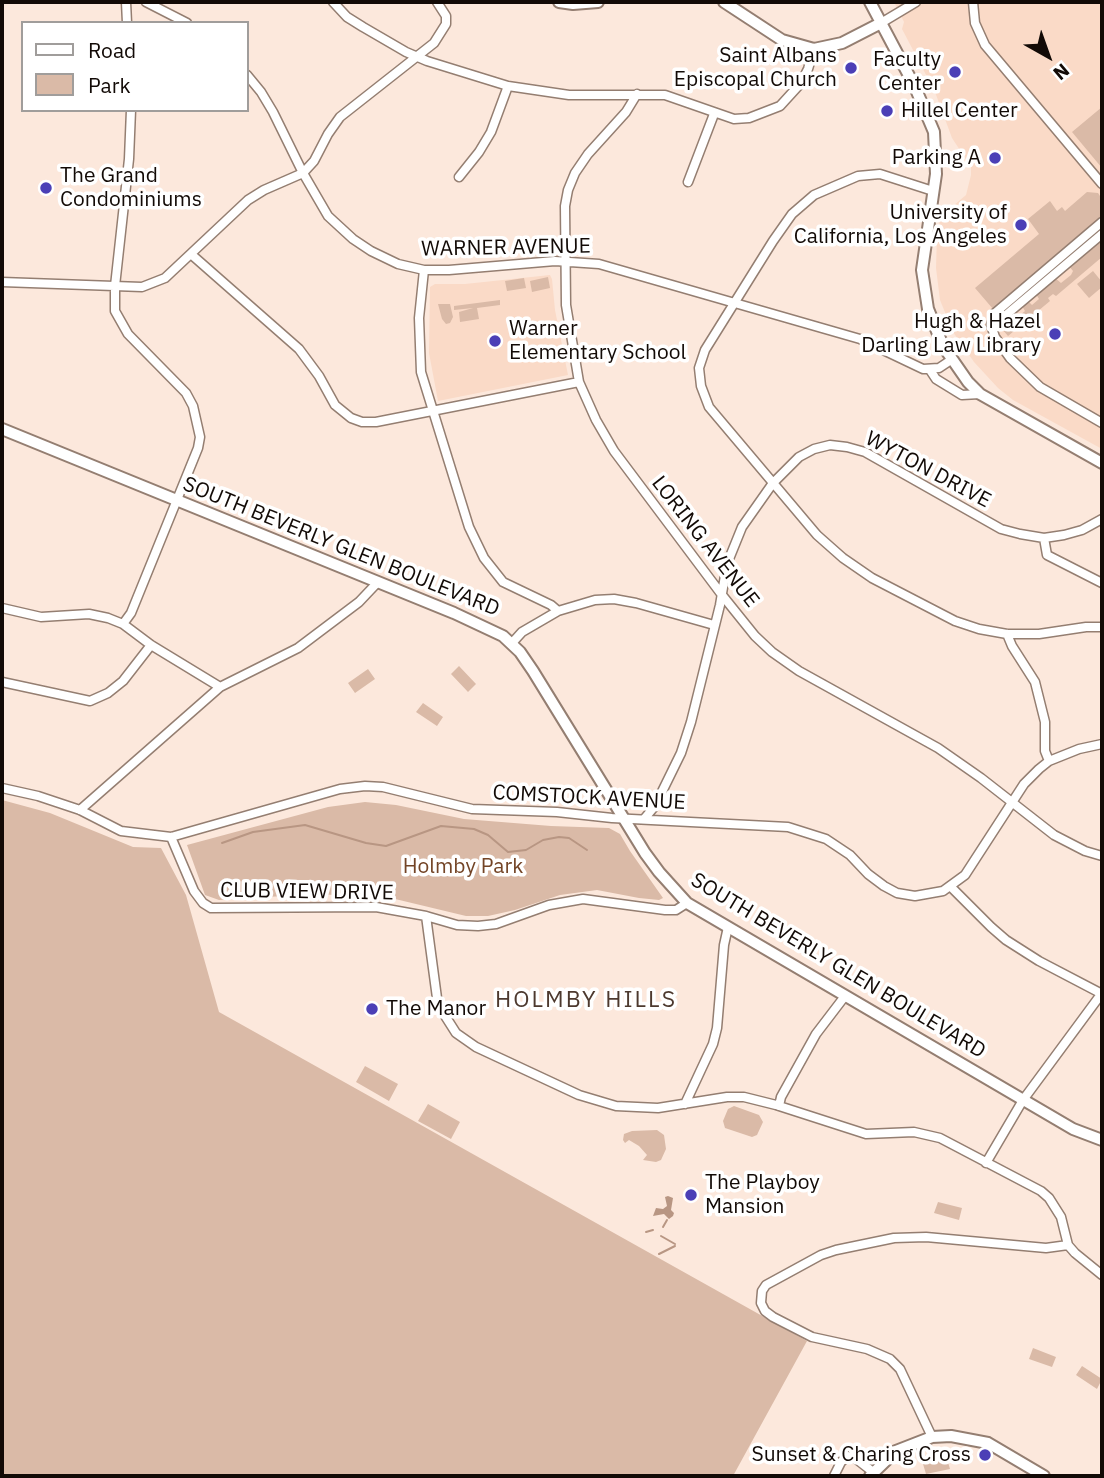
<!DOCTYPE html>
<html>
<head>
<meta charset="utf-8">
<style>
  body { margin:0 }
  #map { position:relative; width:1104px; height:1478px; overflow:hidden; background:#fce8dc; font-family:"IBM Plex Sans",sans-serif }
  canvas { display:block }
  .frame { position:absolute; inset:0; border:4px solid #120a06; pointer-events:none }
  .legend { position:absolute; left:21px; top:21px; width:228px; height:91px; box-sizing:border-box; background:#fff; border:2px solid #a09d9b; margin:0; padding:9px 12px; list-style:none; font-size:21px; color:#120a06 }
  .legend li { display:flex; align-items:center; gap:14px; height:35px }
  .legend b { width:35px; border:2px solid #a09d9b }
  .north { position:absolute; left:1013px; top:21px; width:70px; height:70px; -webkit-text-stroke:5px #fff; paint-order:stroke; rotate:140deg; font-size:19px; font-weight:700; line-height:28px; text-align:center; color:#120a06 }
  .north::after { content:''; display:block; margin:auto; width:24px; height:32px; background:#120a06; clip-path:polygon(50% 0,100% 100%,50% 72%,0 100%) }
</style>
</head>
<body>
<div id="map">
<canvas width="1104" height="1478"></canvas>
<div class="frame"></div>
<ul class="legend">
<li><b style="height:9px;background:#fff"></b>Road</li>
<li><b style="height:19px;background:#dabaa7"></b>Park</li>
</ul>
<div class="north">N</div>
</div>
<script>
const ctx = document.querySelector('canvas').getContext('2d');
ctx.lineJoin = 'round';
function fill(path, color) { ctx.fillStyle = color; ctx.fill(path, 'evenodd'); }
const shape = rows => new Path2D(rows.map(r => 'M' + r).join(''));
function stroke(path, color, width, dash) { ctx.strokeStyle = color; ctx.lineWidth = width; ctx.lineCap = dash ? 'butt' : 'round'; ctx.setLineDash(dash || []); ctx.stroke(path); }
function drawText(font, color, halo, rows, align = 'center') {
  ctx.font = font + ' "IBM Plex Sans",sans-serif'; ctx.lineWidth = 7; ctx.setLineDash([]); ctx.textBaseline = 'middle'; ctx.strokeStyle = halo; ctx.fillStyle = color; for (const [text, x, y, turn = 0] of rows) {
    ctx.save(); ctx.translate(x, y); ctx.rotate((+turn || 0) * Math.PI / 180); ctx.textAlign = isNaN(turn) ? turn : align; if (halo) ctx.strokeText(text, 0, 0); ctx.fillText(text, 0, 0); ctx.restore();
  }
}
const built = shape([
  [894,2,1102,2,1102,449,1013,400,998,388,974,362,953,332,940,300,936,268,937,235,941,216,966,195,971,175,971,167,952,138,935,92,902,29,904,22],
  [550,275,552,279,555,310,568,375,438,401,429,353,430,287,435,284,465,284]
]);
const green = shape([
  [1102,107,1102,168,1072,132],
  [1087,192,1098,193,1102,199,1102,218,993,309,975,288,1039,234,1028,219,1050,201,1057,211,1062,207,1065,211],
  [1102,238,1102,257,1056,296,1053,294,1048,298,1050,301,1008,336,1002,329,1004,321,1015,313,1018,317,1025,311,1022,306,1028,301,1032,305,1039,299,1036,294,1055,278,1061,283,1071,275,1073,271,1069,266],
  [1093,271,1102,282,1102,287,1089,298,1077,284],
  [548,277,550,288,532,292,530,281],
  [524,278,526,288,507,291,505,281],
  [500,300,500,305,477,308,479,319,460,322,459,312,473,308,454,310,454,306],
  [438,304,450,304,453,317,450,323,446,324,442,319],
  [459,666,476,684,468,692,451,674],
  [368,669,375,679,355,693,348,683],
  [423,703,443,717,437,726,416,712],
  [2,800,50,813,133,847,161,848,186,895,219,1012,807,1341,733,1476,2,1476],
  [365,802,396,805,464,819,551,826,609,828,620,834,630,851,663,898,659,900,639,898,597,890,560,895,515,910,488,916,466,916,391,898,316,894,219,900,205,895,187,845,328,807],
  [365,1066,398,1084,389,1101,356,1082],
  [428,1104,460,1122,451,1139,418,1121],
  [734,1106,759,1115,763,1122,757,1135,752,1137,725,1128,723,1121,728,1109],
  [657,1130,664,1135,666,1149,661,1160,656,1162,643,1160,647,1155,639,1146,629,1140,625,1143,623,1140,624,1134,632,1131],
  [938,1202,962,1208,959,1220,934,1213],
  [1033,1348,1056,1357,1052,1367,1029,1359],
  [1082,1366,1102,1379,1097,1389,1076,1375],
  [947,1459,950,1469,926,1474,923,1464]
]);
const water = shape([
  [668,1196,673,1198,671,1210,674,1213,673,1216,669,1219,664,1214,653,1216,656,1208,663,1209,667,1206,665,1197]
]);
const stream = shape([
  [222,843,253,832,305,825,366,843,386,846,441,826,474,829,488,835,508,852,526,850,543,840,559,837,569,838,587,850],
  [663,1227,667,1220],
  [646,1232,653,1230],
  [661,1236,675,1244],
  [659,1254,675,1246]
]);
const street = shape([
  [126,2,127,23],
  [146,2,187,23],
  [333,2,347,17,363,27,406,52,427,61,508,86,569,95,665,95,734,119,749,118,780,106,801,83,808,69,814,49],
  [973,2,975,23,985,45,1102,184],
  [881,23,916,2],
  [247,75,261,92,273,112,303,173,328,216,353,239,371,251,398,264,424,270,449,270,555,261,599,264,860,339,923,369,939,368,951,360],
  [637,94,626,112,588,154,575,173,568,190,565,206,566,305,579,382,596,420,614,451,722,595,755,636,772,652,799,671,938,748,981,778,1054,835,1085,851,1102,856],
  [459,177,479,152,491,132,508,86],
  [688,182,714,114],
  [933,191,880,174,858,176,814,195,792,214,773,241,705,350,699,368,701,386,709,407,817,535,843,558,872,578,955,621,979,629,1007,634,1039,634,1086,627,1102,627],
  [1102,222,995,313,991,325,995,337,1010,358,1040,387,1102,423],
  [192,255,299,349,319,376,335,405,351,418,362,422,376,422,579,382],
  [424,270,419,318,421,372,469,527,484,558,503,582,551,605,558,611],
  [2,282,142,287,165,278,248,200,264,190,303,173,314,161,328,134,340,117,434,43,446,24,446,16,437,2],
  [991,325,1000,320,1102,234],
  [930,370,936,379,962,395,980,394],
  [1044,538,1047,555,1102,583],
  [2,608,41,617,89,614,108,618,123,624,151,645,220,687],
  [123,624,131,613,198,448,200,437,193,406,186,393,128,334,115,311,115,286,129,159,131,110],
  [1007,634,1012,646,1035,682,1045,722,1045,751,1049,761],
  [512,643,522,632,558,611,595,600,614,599,636,603,714,625],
  [2,682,90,701,108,693,123,681,151,645],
  [2,788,38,796,80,810,121,831,171,837,340,789,365,786,383,787,472,809,557,812,612,818,788,827,826,839,850,855,868,874,884,886,897,893,915,896,943,891,965,875,1024,784,1039,769,1049,761,1079,749,1102,744],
  [80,810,220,687,298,648,359,602,377,583],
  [644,819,655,806,681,753,691,722,720,605,727,564,742,527,773,483,799,457,814,449,830,445,847,447,865,452,1001,529,1020,534,1044,538,1064,535,1082,530,1102,519],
  [171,837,194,891,203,903,211,908,376,907,426,916,457,925,478,926,496,924,549,905,583,899,665,910,676,910,687,903],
  [951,887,991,927,1006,940,1039,961,1102,994],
  [426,916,437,998,442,1011,456,1033,476,1047,579,1095,616,1106,658,1108,727,1097,744,1097,776,1105,866,1134,914,1132,940,1138,1041,1191,1049,1198,1061,1217,1068,1245,1075,1253,1102,1275],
  [685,1104,713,1044,717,1028,724,945,728,927],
  [779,1106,781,1097,816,1034,845,996],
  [986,1163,1023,1100,1102,993],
  [932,1437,900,1369,890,1359,867,1349,812,1337,773,1317,765,1311,761,1303,762,1291,766,1285,821,1255,836,1250,894,1238,926,1237,1046,1248,1068,1245],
  [834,1476,841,1462,848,1456,855,1458,873,1472]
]);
const secondary = shape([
  [559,2,573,4,598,2],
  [724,2,782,40,814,49,842,43,881,23],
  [870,2,915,87,934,132,936,174,922,270,928,309,943,346,968,382,980,394,1102,463],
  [2,429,454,613,503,636,520,652,533,671,645,853,659,872,687,903,1073,1129,1102,1140],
  [870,1476,896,1451,932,1437,951,1436,988,1443,1044,1476]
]);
const markers = [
  [851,68,7,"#4b3fb6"],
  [955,72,7,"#4b3fb6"],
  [887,111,7,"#4b3fb6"],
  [995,158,7,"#4b3fb6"],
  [46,188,7,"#4b3fb6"],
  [1021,225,7,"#4b3fb6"],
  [1055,334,7,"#4b3fb6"],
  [495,341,7,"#4b3fb6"],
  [372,1009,7,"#4b3fb6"],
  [691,1195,7,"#4b3fb6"],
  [985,1455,7,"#4b3fb6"]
];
const poiNames = [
  ["Saint Albans",837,56],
  ["Episcopal Church",837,80],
  ["Faculty",941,60],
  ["Center",941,84],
  ["Hillel Center",901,111,"left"],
  ["Parking A",981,158],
  ["The Grand",60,176,"left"],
  ["Condominiums",60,200,"left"],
  ["University of",1007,213],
  ["California, Los Angeles",1007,237],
  ["Hugh & Hazel",1041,322],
  ["Darling Law Library",1041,346],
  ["Warner",509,329,"left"],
  ["Elementary School",509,353,"left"],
  ["The Manor",386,1009,"left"],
  ["The Playboy",705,1183,"left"],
  ["Mansion",705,1207,"left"],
  ["Sunset & Charing Cross",971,1455]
];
const streetNames = [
  ["WARNER AVENUE",506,248,-1],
  ["WYTON DRIVE",928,470,28],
  ["LORING AVENUE",705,542,52],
  ["SOUTH BEVERLY GLEN BOULEVARD",341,547,22],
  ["COMSTOCK AVENUE",589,798,3],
  ["CLUB VIEW DRIVE",307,892,1],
  ["SOUTH BEVERLY GLEN BOULEVARD",838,966,31]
];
const parkNames = [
  ["Holmby Park",463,867]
];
const neighbourhoodNames = [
  ["HOLMBY HILLS",586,1000]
];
fill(built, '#fadac7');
fill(green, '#dabaa7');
fill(water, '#b89683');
stroke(stream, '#b89683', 2);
stroke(street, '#947e71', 11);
stroke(secondary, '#947e71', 14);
stroke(street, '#fff', 8);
stroke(secondary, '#fff', 10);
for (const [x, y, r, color] of markers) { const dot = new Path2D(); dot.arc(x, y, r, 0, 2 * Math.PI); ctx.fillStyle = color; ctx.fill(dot); stroke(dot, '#fff', 2.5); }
drawText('21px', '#120a06', '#fff', poiNames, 'right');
drawText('21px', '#120a06', '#fff', streetNames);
drawText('21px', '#734426', '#fff', parkNames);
ctx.letterSpacing = '2px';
drawText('23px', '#4d392e', '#fff', neighbourhoodNames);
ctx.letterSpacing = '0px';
</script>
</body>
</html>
